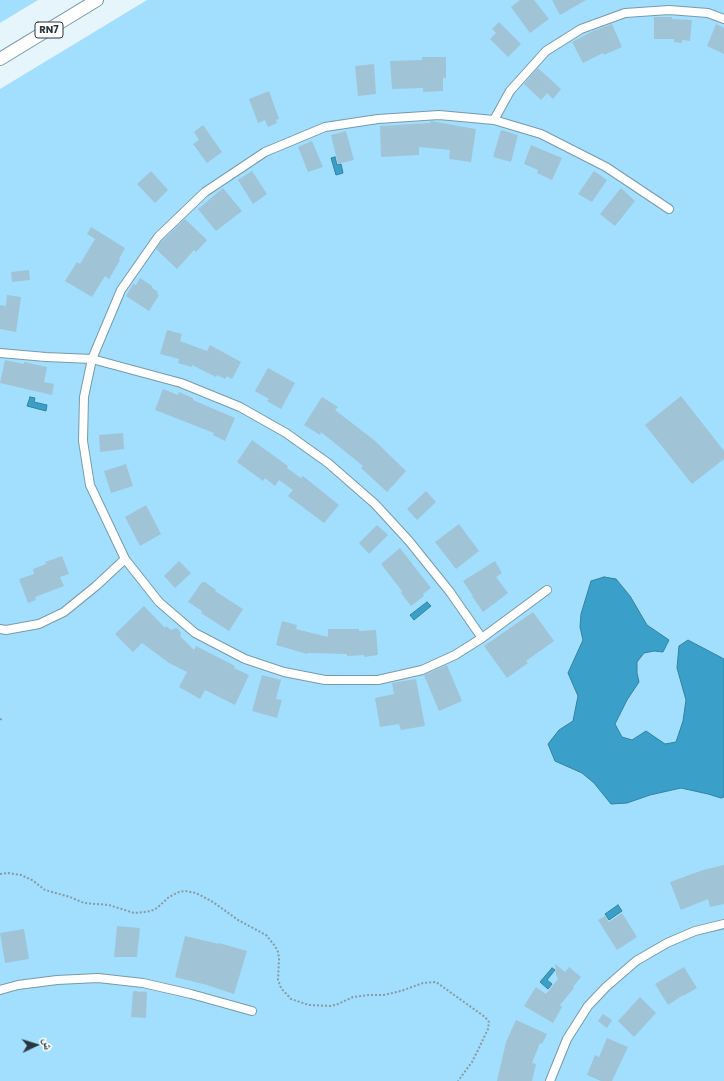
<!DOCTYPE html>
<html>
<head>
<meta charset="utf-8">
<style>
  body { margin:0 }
  #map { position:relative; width:724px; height:1081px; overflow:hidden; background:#e6f5fc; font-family:Poppins,"Noto Naskh Arabic",sans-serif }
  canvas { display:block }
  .north { position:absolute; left:16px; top:1025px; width:40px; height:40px; -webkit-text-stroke:3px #fff; paint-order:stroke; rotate:86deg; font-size:11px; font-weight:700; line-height:16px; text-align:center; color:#29383f }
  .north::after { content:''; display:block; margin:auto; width:14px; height:18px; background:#29383f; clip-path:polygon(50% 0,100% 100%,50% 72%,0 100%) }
</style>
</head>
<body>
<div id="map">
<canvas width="724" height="1081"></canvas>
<div class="north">ش</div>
</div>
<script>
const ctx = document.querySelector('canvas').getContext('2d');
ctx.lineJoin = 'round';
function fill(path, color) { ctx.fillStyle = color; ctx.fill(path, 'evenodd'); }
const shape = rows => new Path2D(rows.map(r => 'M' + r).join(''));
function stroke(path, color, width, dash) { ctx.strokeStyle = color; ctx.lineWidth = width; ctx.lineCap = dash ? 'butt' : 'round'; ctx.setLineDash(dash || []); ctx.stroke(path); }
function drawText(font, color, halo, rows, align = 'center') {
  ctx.font = font + ' Poppins,sans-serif'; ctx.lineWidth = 4; ctx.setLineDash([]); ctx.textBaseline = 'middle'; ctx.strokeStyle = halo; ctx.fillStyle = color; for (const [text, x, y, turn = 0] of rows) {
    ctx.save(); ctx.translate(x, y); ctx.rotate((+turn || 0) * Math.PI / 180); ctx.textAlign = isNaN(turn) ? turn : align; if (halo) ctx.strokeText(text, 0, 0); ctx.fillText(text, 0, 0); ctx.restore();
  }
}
const green = shape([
  [0,0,38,0,0,23],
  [147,0,724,0,724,1081,0,1081,0,89]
]);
const water = shape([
  [335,157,337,165,341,164,343,173,336,175,331,158,335,157],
  [30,397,35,398,34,402,47,405,46,411,27,406,30,397],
  [604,577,616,579,630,596,647,625,669,640,663,652,654,651,644,653,637,662,637,673,639,682,627,700,615,724,622,737,632,740,646,731,665,744,676,742,683,721,686,700,677,668,679,646,688,640,724,659,724,797,721,798,708,794,681,788,650,795,627,803,611,804,594,783,582,773,555,761,548,744,559,730,573,721,578,696,568,673,583,640,580,627,581,614,591,581,604,577],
  [427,602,431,606,414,620,410,615,427,602],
  [618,905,622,911,609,920,605,914,618,905],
  [552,968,555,970,547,980,552,984,548,989,540,982,552,968]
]);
const building = shape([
  [520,0,534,0,549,19,530,33,511,7],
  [552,0,586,0,560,15],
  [654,17,672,17,672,19,692,20,690,41,682,40,682,43,674,42,674,39,654,39],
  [499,22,521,44,508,57,490,39,496,33,492,29],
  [612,24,622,47,604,55,603,53,583,63,572,42,593,31],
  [716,24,724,28,724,54,707,46],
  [422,57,446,57,446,78,443,78,443,91,423,92,423,88,392,89,390,61,422,60],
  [374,64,376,94,358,96,355,66],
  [538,68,561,89,553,99,547,93,541,100,524,84],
  [269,91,279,119,276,120,277,123,268,127,265,120,258,123,249,99],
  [431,121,476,129,471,162,449,159,450,150,419,147,419,155,381,157,380,126,430,123],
  [203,125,222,152,207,163,193,144,199,140,194,132],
  [501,130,518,135,511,162,493,157],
  [346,131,354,160,338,164,331,135],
  [312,141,323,167,308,172,298,147],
  [531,145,562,158,552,180,537,173,538,170,524,164],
  [151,171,168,190,155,203,137,184],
  [252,171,267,194,253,204,238,180],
  [594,171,607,180,592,202,578,194],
  [223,188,242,211,216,231,198,209],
  [621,188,635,201,615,226,600,214],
  [185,219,207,240,196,252,194,250,177,269,156,249,162,241],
  [91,227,125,248,119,259,120,260,109,279,105,276,92,297,65,281,77,262,80,264,95,239,87,234],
  [29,270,30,280,12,282,11,272],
  [140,278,152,286,152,288,158,292,157,294,159,295,149,311,126,296,133,284,136,285],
  [7,295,21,297,16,332,0,329,0,305,6,306],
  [167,330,182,334,180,341,207,351,210,345,241,362,232,379,227,376,225,379,217,375,216,377,192,365,192,367,178,363,179,359,160,354],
  [5,360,24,364,24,362,47,367,44,382,54,384,52,395,0,383],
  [268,368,295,383,281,409,267,401,269,399,255,391],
  [163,389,178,395,179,392,193,398,193,400,235,418,225,441,213,435,214,433,155,410],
  [681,396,724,451,724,459,692,484,645,425],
  [322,397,338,407,335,410,374,440,406,471,387,492,361,468,363,466,321,432,320,435,304,425],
  [123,433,124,449,100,452,99,435],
  [252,440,288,466,287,468,301,478,303,476,339,505,324,523,288,496,293,490,279,480,275,486,265,478,263,481,237,462],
  [126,464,133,486,111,493,104,471],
  [426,491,436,502,417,520,407,509],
  [146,505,161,534,140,546,125,517],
  [459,524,479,551,456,569,435,542],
  [377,525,388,535,369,554,359,543],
  [400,548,431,588,423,594,424,596,411,606,401,593,402,591,381,564],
  [62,556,69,574,60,577,64,586,35,597,36,600,28,603,19,579,34,574,33,569,46,564,45,562],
  [179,561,191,573,175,588,164,576],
  [495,561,502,573,496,577,508,593,483,612,472,596,473,596,463,581],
  [202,582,205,582,216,590,215,591,243,609,229,631,201,613,202,611,188,602],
  [144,606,165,628,166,626,171,630,176,628,179,630,181,633,180,636,194,650,196,646,235,666,234,668,249,675,235,705,205,690,200,699,179,687,187,672,169,663,142,643,133,652,115,634],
  [533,612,554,641,526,661,528,663,507,678,484,646],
  [282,621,297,625,296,629,328,637,328,629,359,629,359,631,376,630,378,655,364,657,364,655,347,656,347,654,308,653,307,654,276,645],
  [447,665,462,701,439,711,424,675],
  [262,675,281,680,276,699,282,700,277,718,252,711],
  [416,679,425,726,401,730,399,724,380,727,375,698,394,694,392,683],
  [724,865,724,904,710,907,708,899,681,910,670,882,703,870],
  [622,913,637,937,617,950,598,920,605,916,609,922],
  [117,926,140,928,137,957,114,957],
  [24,929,29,959,5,963,0,933],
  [185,936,219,944,219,943,247,951,234,994,207,985,175,977],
  [555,964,565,972,569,967,581,977,573,987,574,988,560,1005,562,1007,553,1023,524,1006,536,987,546,994,558,979,556,975],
  [684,967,697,988,683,996,683,995,668,1005,655,984],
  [133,991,147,992,146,1018,131,1017],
  [640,997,656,1013,634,1037,618,1021],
  [603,1014,612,1020,607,1028,598,1021],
  [516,1020,547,1034,542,1044,540,1043,532,1063,536,1064,532,1081,497,1081,506,1042],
  [607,1038,628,1047,612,1081,601,1081,587,1075,595,1055,599,1057]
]);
const path = shape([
  [0,719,3,720],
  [0,874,8,873,21,875,32,880,45,890,70,897,84,903,109,905,134,913,145,912,151,911,157,908,169,897,179,892,185,891,196,893,213,902,238,920,266,935,275,946,278,952,279,959,278,980,281,988,291,999,309,1005,331,1006,338,1004,353,997,370,995,384,995,401,991,423,983,436,982,485,1017,489,1022,488,1029,478,1050,472,1062,458,1081]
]);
const street = shape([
  [494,120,510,91,546,51,581,29,625,13,669,10,708,13,724,19],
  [0,353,46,357,92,359,181,383,240,407,286,433,328,463,375,504,409,541,450,592,482,638],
  [547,590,482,638,455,655,422,670,378,680,325,680,284,672,245,659,195,633,159,602,125,559,90,485,83,441,84,397,92,359,121,290,158,237,205,192,265,152,325,127,378,119,439,115,494,120,541,134,606,167,669,209],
  [0,629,6,630,39,624,64,612,96,586,125,559],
  [0,990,18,985,57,980,98,978,143,983,191,994,252,1011],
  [550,1081,567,1039,588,1006,606,987,636,961,667,943,695,931,724,924]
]);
const primary = shape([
  [0,59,97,0]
]);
const shields = [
  [49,30,28]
];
const shieldNames = [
  ["RN7",49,30]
];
fill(green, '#a2dffe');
fill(water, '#3aa0ca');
stroke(water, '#3581a0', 1);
fill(building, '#a0c4d6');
stroke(street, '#789aab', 10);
stroke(primary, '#789aab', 14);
stroke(path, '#8a99a0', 2, [2, 2]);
stroke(street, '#fff', 8);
stroke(primary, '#fff', 12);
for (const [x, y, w] of shields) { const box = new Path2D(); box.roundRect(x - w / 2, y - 8, w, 16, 3); ctx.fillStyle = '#fff'; ctx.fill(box); stroke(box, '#29383f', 1); }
drawText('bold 10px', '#29383f', null, shieldNames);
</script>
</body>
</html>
